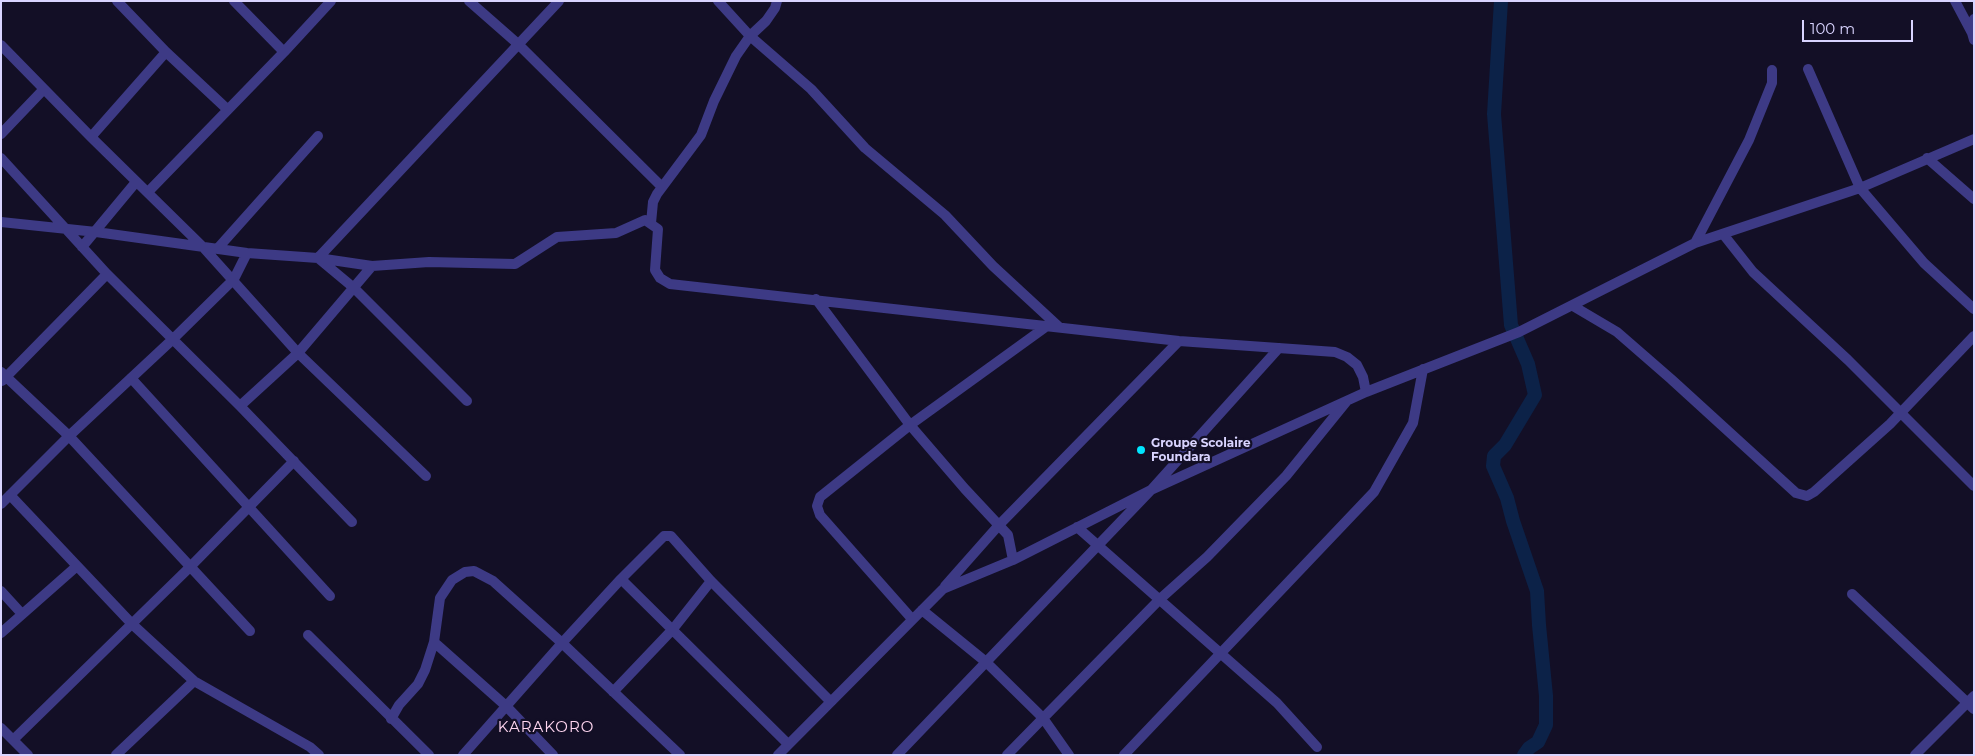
<!DOCTYPE html>
<html>
<head>
<meta charset="utf-8">
<style>
  body { margin:0 }
  #map { position:relative; width:1975px; height:756px; overflow:hidden; background:#130f26; font-family:Montserrat,sans-serif }
  canvas { display:block }
  .frame { position:absolute; inset:0; border:2px solid #d9d4ff; pointer-events:none }
  .scale { position:absolute; left:1802px; top:20px; width:111px; height:22px; box-sizing:border-box; border:2px solid #d9d4ff; border-top:0; padding-left:6px; font-size:15px; line-height:18px; white-space:nowrap; color:#d9d4ff; -webkit-text-stroke:4px #130f26; paint-order:stroke }
</style>
</head>
<body>
<div id="map">
<canvas width="1975" height="756"></canvas>
<div class="frame"></div>
<div class="scale">100 m</div>
</div>
<script>
const ctx = document.querySelector('canvas').getContext('2d');
ctx.lineJoin = 'round';
const shape = rows => new Path2D(rows.map(r => 'M' + r).join(''));
function stroke(path, color, width, dash) { ctx.strokeStyle = color; ctx.lineWidth = width; ctx.lineCap = dash ? 'butt' : 'round'; ctx.setLineDash(dash || []); ctx.stroke(path); }
function drawText(font, color, halo, rows, align = 'center') {
  ctx.font = font + ' Montserrat,sans-serif'; ctx.lineWidth = 4.5; ctx.setLineDash([]); ctx.textBaseline = 'middle'; ctx.strokeStyle = halo; ctx.fillStyle = color; for (const [text, x, y, turn = 0] of rows) {
    ctx.save(); ctx.translate(x, y); ctx.rotate((+turn || 0) * Math.PI / 180); ctx.textAlign = isNaN(turn) ? turn : align; if (halo) ctx.strokeText(text, 0, 0); ctx.fillText(text, 0, 0); ctx.restore();
  }
}
const river = shape([
  [1501,1,1494,114,1511,325,1528,364,1535,395,1505,445,1494,456,1493,466,1507,498,1513,521,1537,591,1539,625,1546,696,1546,725,1538,742,1529,748,1524,755]
]);
const minor = shape([
  [117,1,166,52,227,109],
  [234,1,284,52],
  [469,1,518,44,662,187],
  [718,1,750,36,811,89,865,148,945,215,993,266,1059,327],
  [1955,1,1972,33],
  [1974,19,1972,33,1974,40],
  [1,45,91,137,202,246,298,353,426,476],
  [1808,69,1860,188,1924,263,1974,309],
  [1,134,44,89],
  [91,137,166,52],
  [1,158,107,274,240,406,352,522],
  [1927,158,1974,199],
  [148,192,284,52,331,1],
  [1,222,96,232,247,253,318,258,372,266,429,262,515,264,557,237,616,233,645,220,658,229,655,270,660,278,670,284,1179,341,1335,352,1347,357,1357,365,1363,377,1366,392],
  [651,223,653,202,657,194,701,135,714,101,736,56,750,36,766,21,775,8,777,1],
  [1723,234,1753,272,1848,360,1974,486],
  [1695,243,1749,140,1772,83,1772,70],
  [82,247,136,182],
  [218,248,318,136],
  [816,299,910,425,965,489,1008,535,1013,560],
  [1573,306,1617,332,1671,379,1796,493,1807,496,1814,492,1890,424,1974,336],
  [1,372,69,436,250,631],
  [131,378,330,596],
  [2,381,107,274],
  [467,401,354,288,318,258,559,1],
  [240,406,298,353,372,266],
  [10,495,132,624,194,681,310,747,319,755],
  [1,504,69,436,173,339,234,279,247,253],
  [1077,527,1277,703,1317,747],
  [621,579,788,744],
  [945,586,999,525,1179,341],
  [1,591,22,614],
  [1852,594,1974,709],
  [922,610,986,662,1043,718,1069,755],
  [912,619,820,515,817,506,820,497,910,425,1047,326],
  [1,633,77,566],
  [308,635,429,755],
  [434,642,506,706,553,755],
  [613,692,673,629,711,581],
  [391,719,399,705,418,684,425,670,434,642,440,598,452,580,465,572,474,571,493,581,562,643,680,755],
  [1,728,28,755],
  [13,740,191,566,294,461],
  [116,755,194,681],
  [463,755,562,643,621,579,664,536,671,536,711,581,830,701],
  [778,755,943,589,1013,560,1151,490,1366,392,1519,332,1695,243,1860,188,1974,139],
  [897,755,1151,490,1279,348],
  [1007,755,1160,599,1207,557,1286,476,1346,402],
  [1124,755,1374,492,1413,423,1423,369],
  [1915,755,1974,696]
]);
const markers = [
  [1141,450,5,"#00e5ff"]
];
const poiNames = [
  ["Groupe Scolaire",1151,443],
  ["Foundara",1151,457]
];
const quarterNames = [
  ["KARAKORO",546,728]
];
stroke(river, '#0c2248', 14);
stroke(minor, '#3d3a85', 10);
for (const [x, y, r, color] of markers) { const dot = new Path2D(); dot.arc(x, y, r, 0, 2 * Math.PI); ctx.fillStyle = color; ctx.fill(dot); stroke(dot, '#130f26', 2); }
drawText('bold 12px', '#d9d4ff', '#130f26', poiNames, 'left');
ctx.letterSpacing = '1px';
drawText('15px', '#ffd6f0', '#130f26', quarterNames);
ctx.letterSpacing = '0px';
</script>
</body>
</html>
